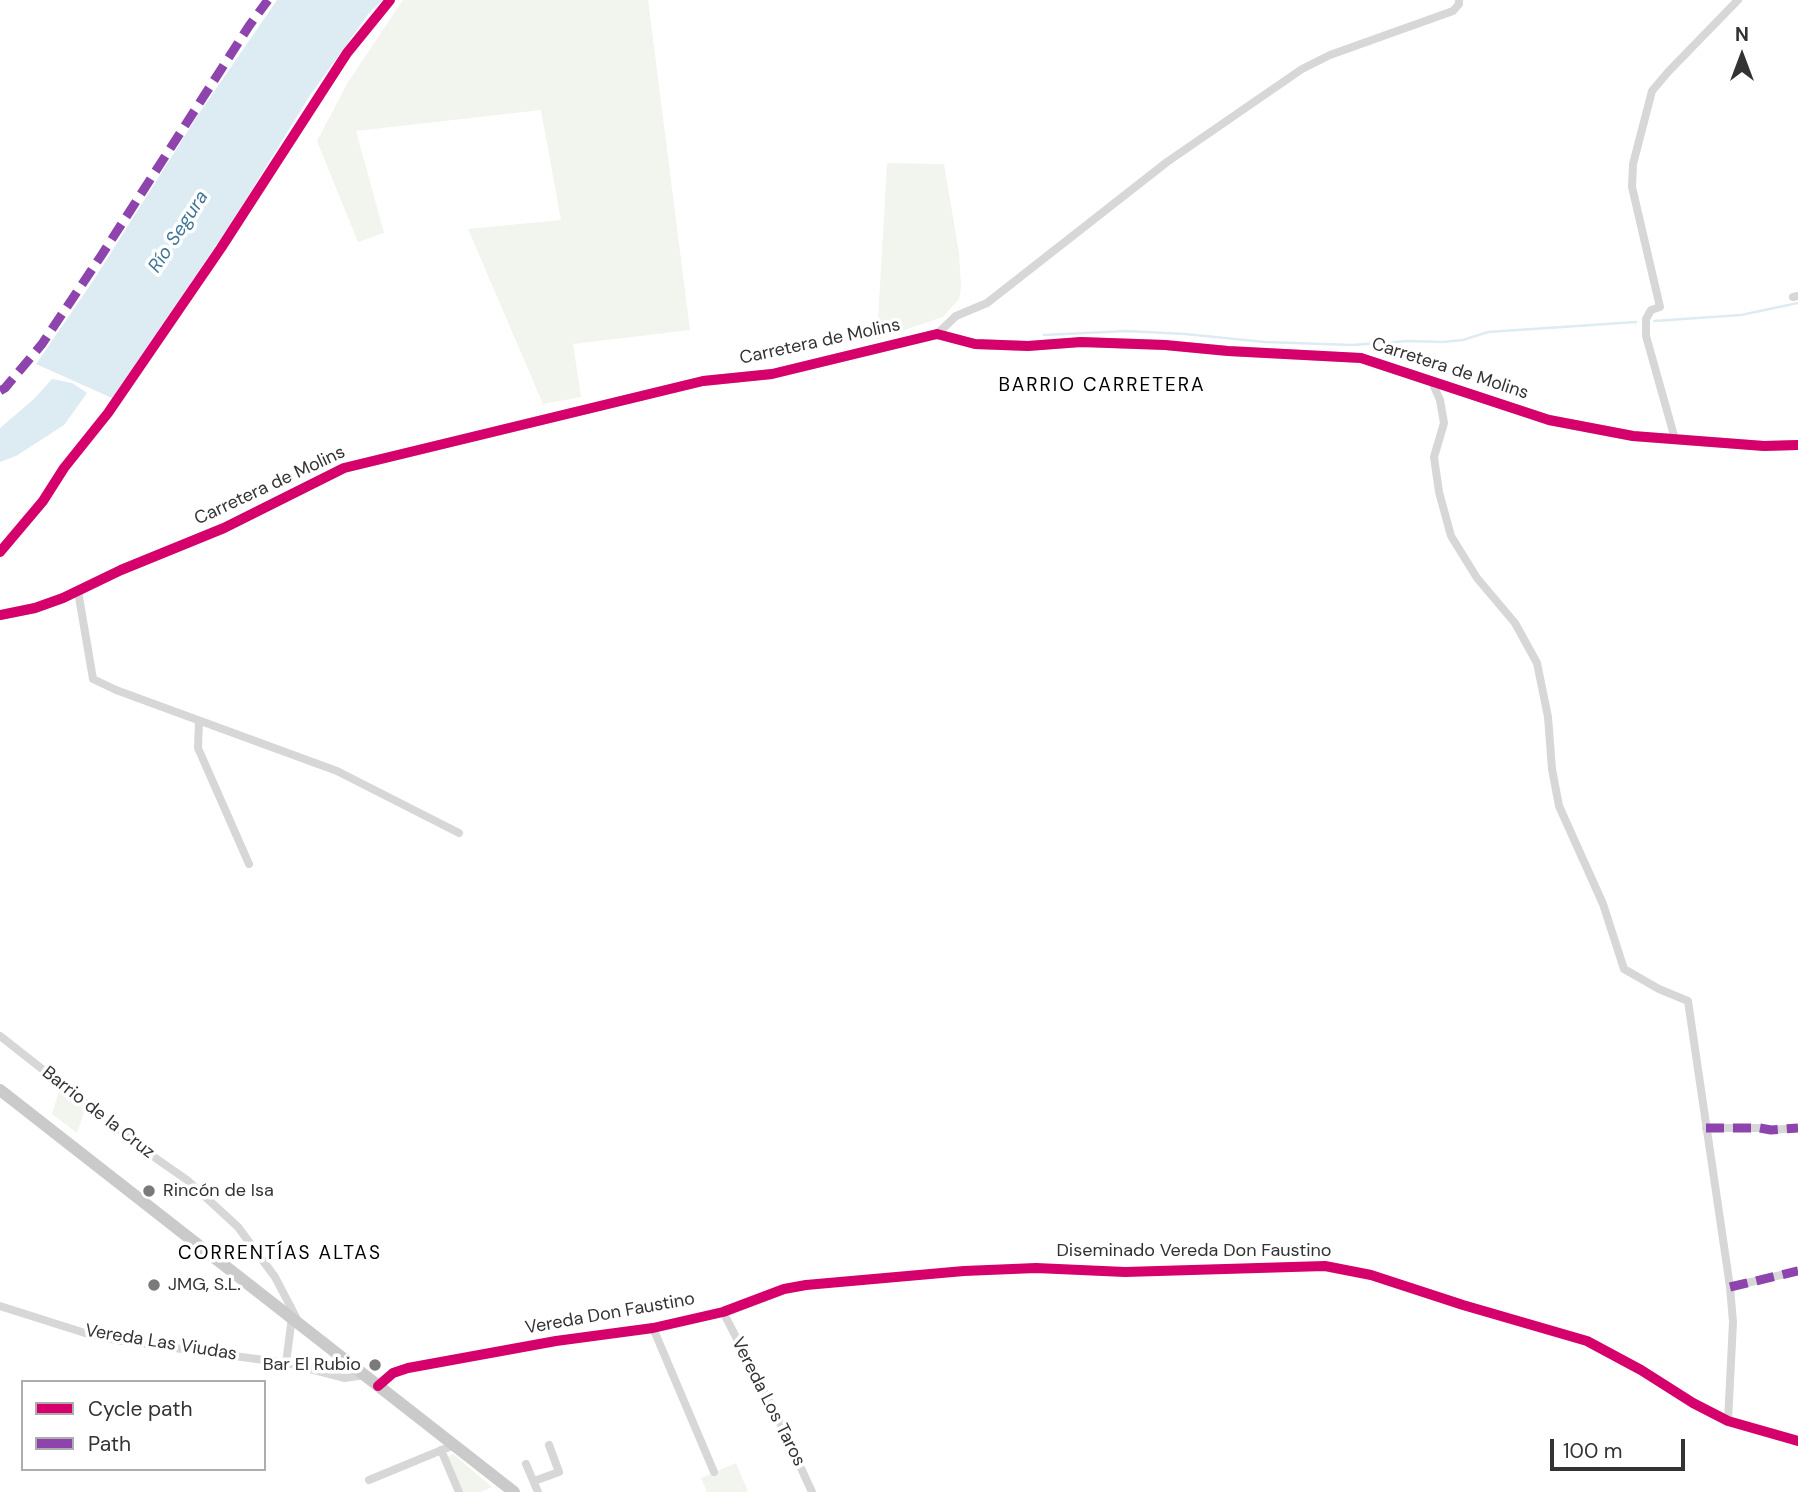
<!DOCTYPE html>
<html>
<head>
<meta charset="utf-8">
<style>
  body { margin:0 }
  #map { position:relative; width:1798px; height:1492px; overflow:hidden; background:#fff; font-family:"DM Sans",sans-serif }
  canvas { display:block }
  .legend { position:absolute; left:21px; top:1380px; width:245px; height:91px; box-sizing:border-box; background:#fff; border:2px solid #adadad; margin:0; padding:9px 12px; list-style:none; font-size:21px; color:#333 }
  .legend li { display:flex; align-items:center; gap:14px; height:35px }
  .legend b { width:35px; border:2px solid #adadad }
  .north { position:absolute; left:1707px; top:21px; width:70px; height:70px; -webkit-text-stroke:5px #fff; paint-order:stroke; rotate:0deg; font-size:19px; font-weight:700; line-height:28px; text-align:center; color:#333 }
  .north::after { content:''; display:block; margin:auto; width:24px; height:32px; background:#333; clip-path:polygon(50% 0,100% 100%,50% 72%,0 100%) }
  .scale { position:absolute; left:1550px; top:1439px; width:135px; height:32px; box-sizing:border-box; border:4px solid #333; border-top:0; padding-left:9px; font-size:21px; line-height:24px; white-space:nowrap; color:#333; -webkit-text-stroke:5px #fff; paint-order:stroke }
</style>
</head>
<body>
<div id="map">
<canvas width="1798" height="1492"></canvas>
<ul class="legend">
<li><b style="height:9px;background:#d6006c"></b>Cycle path</li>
<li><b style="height:9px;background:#8e44ad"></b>Path</li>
</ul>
<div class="north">N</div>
<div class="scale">100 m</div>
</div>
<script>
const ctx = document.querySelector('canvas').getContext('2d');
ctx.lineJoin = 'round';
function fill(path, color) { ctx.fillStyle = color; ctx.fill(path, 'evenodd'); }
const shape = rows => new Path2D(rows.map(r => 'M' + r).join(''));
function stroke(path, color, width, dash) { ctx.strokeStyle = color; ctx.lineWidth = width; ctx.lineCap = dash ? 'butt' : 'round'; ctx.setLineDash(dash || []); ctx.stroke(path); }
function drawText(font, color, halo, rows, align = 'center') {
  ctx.font = font + ' "DM Sans",sans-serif'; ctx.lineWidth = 7; ctx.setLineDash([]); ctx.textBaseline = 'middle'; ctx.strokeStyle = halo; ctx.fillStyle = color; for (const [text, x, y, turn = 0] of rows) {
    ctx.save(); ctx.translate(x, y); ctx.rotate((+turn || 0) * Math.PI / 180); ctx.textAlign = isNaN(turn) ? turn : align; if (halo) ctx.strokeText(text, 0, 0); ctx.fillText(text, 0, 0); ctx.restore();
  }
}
const green = shape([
  [403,0,648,0,690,330,573,344,581,397,543,404,468,229,561,220,541,110,356,131,384,233,358,242,317,141,348,82],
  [887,163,944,164,959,253,961,287,959,299,943,317,877,339],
  [59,1091,85,1109,77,1133,52,1114],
  [453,1454,492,1487,481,1492,463,1492,447,1457],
  [736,1463,748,1492,707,1492,701,1478]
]);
const water = shape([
  [277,0,383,0,369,13,311,94,228,228,112,398,36,364,93,281,198,115],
  [52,379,72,383,87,393,64,425,16,456,0,462,0,428,34,399]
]);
const stream = shape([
  [1654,321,1741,315,1798,303],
  [1044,335,1127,331,1185,334,1265,342,1352,345,1408,341,1443,342,1463,340,1488,332,1636,322]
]);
const street = shape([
  [1793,297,1798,296],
  [937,334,956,316,987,303,1167,162,1302,69,1330,55,1453,11,1459,4,1459,0],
  [1432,382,1440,400,1444,423,1434,457,1439,492,1451,536,1477,578,1515,623,1537,663,1548,717,1552,769,1559,806,1603,904,1624,969,1659,989,1688,1001,1730,1287,1733,1322,1728,1421],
  [1675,439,1646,336,1646,319,1651,310,1660,307,1632,187,1633,164,1652,91,1668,72,1738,0],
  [78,591,93,679,116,690,337,771,459,833],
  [199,721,198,748,249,864],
  [0,1036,154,1157,187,1180,238,1227,275,1277,297,1319],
  [1706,1128,1760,1128,1771,1130,1798,1128],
  [1730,1287,1798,1271],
  [0,1306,85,1333,116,1340,286,1363,344,1378,366,1375],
  [723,1312,777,1416,812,1492],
  [653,1328,714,1472],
  [286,1363,292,1317],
  [378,1386,393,1373,408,1368,556,1341,653,1328,723,1312,784,1289,806,1285,964,1271,1036,1268,1125,1272,1325,1266,1371,1275,1463,1305,1587,1341,1641,1370,1693,1403,1728,1421,1798,1441],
  [441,1450,459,1492],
  [526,1464,538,1492],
  [369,1480,454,1445],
  [534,1481,559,1472,549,1445]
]);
const secondary = shape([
  [0,615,35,608,63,598,121,570,224,528,344,468,703,381,772,374,937,334,975,344,1028,346,1081,342,1165,345,1228,351,1361,358,1549,420,1633,436,1764,446,1798,445]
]);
const primary = shape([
  [0,1090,514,1492]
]);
const quiet = shape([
  [0,391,5,388,42,344,101,256,249,26,268,0],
  [1706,1128,1760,1128,1771,1130,1798,1128],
  [1730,1287,1798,1271]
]);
const cycleway = shape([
  [0,552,43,501,64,468,108,413,221,248,347,53,390,0],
  [0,615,35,608,63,598,121,570,224,528,344,468,703,381,772,374,937,334,975,344,1028,346,1081,342,1165,345,1228,351,1361,358,1549,420,1633,436,1764,446,1798,445],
  [378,1386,393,1373,408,1368,556,1341,653,1328,723,1312,784,1289,806,1285,964,1271,1036,1268,1125,1272,1325,1266,1371,1275,1463,1305,1587,1341,1641,1370,1693,1403,1728,1421,1798,1441]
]);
const markers = [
  [149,1191,7,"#7a7a7a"],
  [154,1285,7,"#7a7a7a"],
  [375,1365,7,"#7a7a7a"]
];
const streetNames = [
  ["Carretera de Molins",820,342,-12],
  ["Carretera de Molins",1450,369,18],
  ["Carretera de Molins",270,486,-25],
  ["Barrio de la Cruz",98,1113,38],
  ["Diseminado Vereda Don Faustino",1194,1251],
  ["Vereda Don Faustino",610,1314,-10],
  ["Vereda Las Viudas",161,1343,9],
  ["Vereda Los Taros",768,1402,63]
];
const poiNames = [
  ["Rincón de Isa",163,1191],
  ["JMG, S.L.",168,1285],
  ["Bar El Rubio",361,1365,"right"]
];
const waterNames = [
  ["Río Segura",179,232,-57]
];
const neighbourhoodNames = [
  ["BARRIO CARRETERA",1102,386],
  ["CORRENTÍAS ALTAS",280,1254]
];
fill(green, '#f1f5ed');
fill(water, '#ddebf3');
stroke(stream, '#ddebf3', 2.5);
stroke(street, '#d7d7d7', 8);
stroke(secondary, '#d0d0d0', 10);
stroke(primary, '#cacaca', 12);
stroke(quiet, '#8e44ad', 9, [18, 9]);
stroke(cycleway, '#d6006c', 10);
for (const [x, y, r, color] of markers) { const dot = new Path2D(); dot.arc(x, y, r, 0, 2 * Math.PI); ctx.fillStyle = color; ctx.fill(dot); stroke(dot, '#fff', 2.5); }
drawText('18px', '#333', '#fff', streetNames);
drawText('18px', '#333', '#fff', poiNames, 'left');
drawText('italic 19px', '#3f7597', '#fff', waterNames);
ctx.letterSpacing = '2px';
drawText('19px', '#000', '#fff', neighbourhoodNames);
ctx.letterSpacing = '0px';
</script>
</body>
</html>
